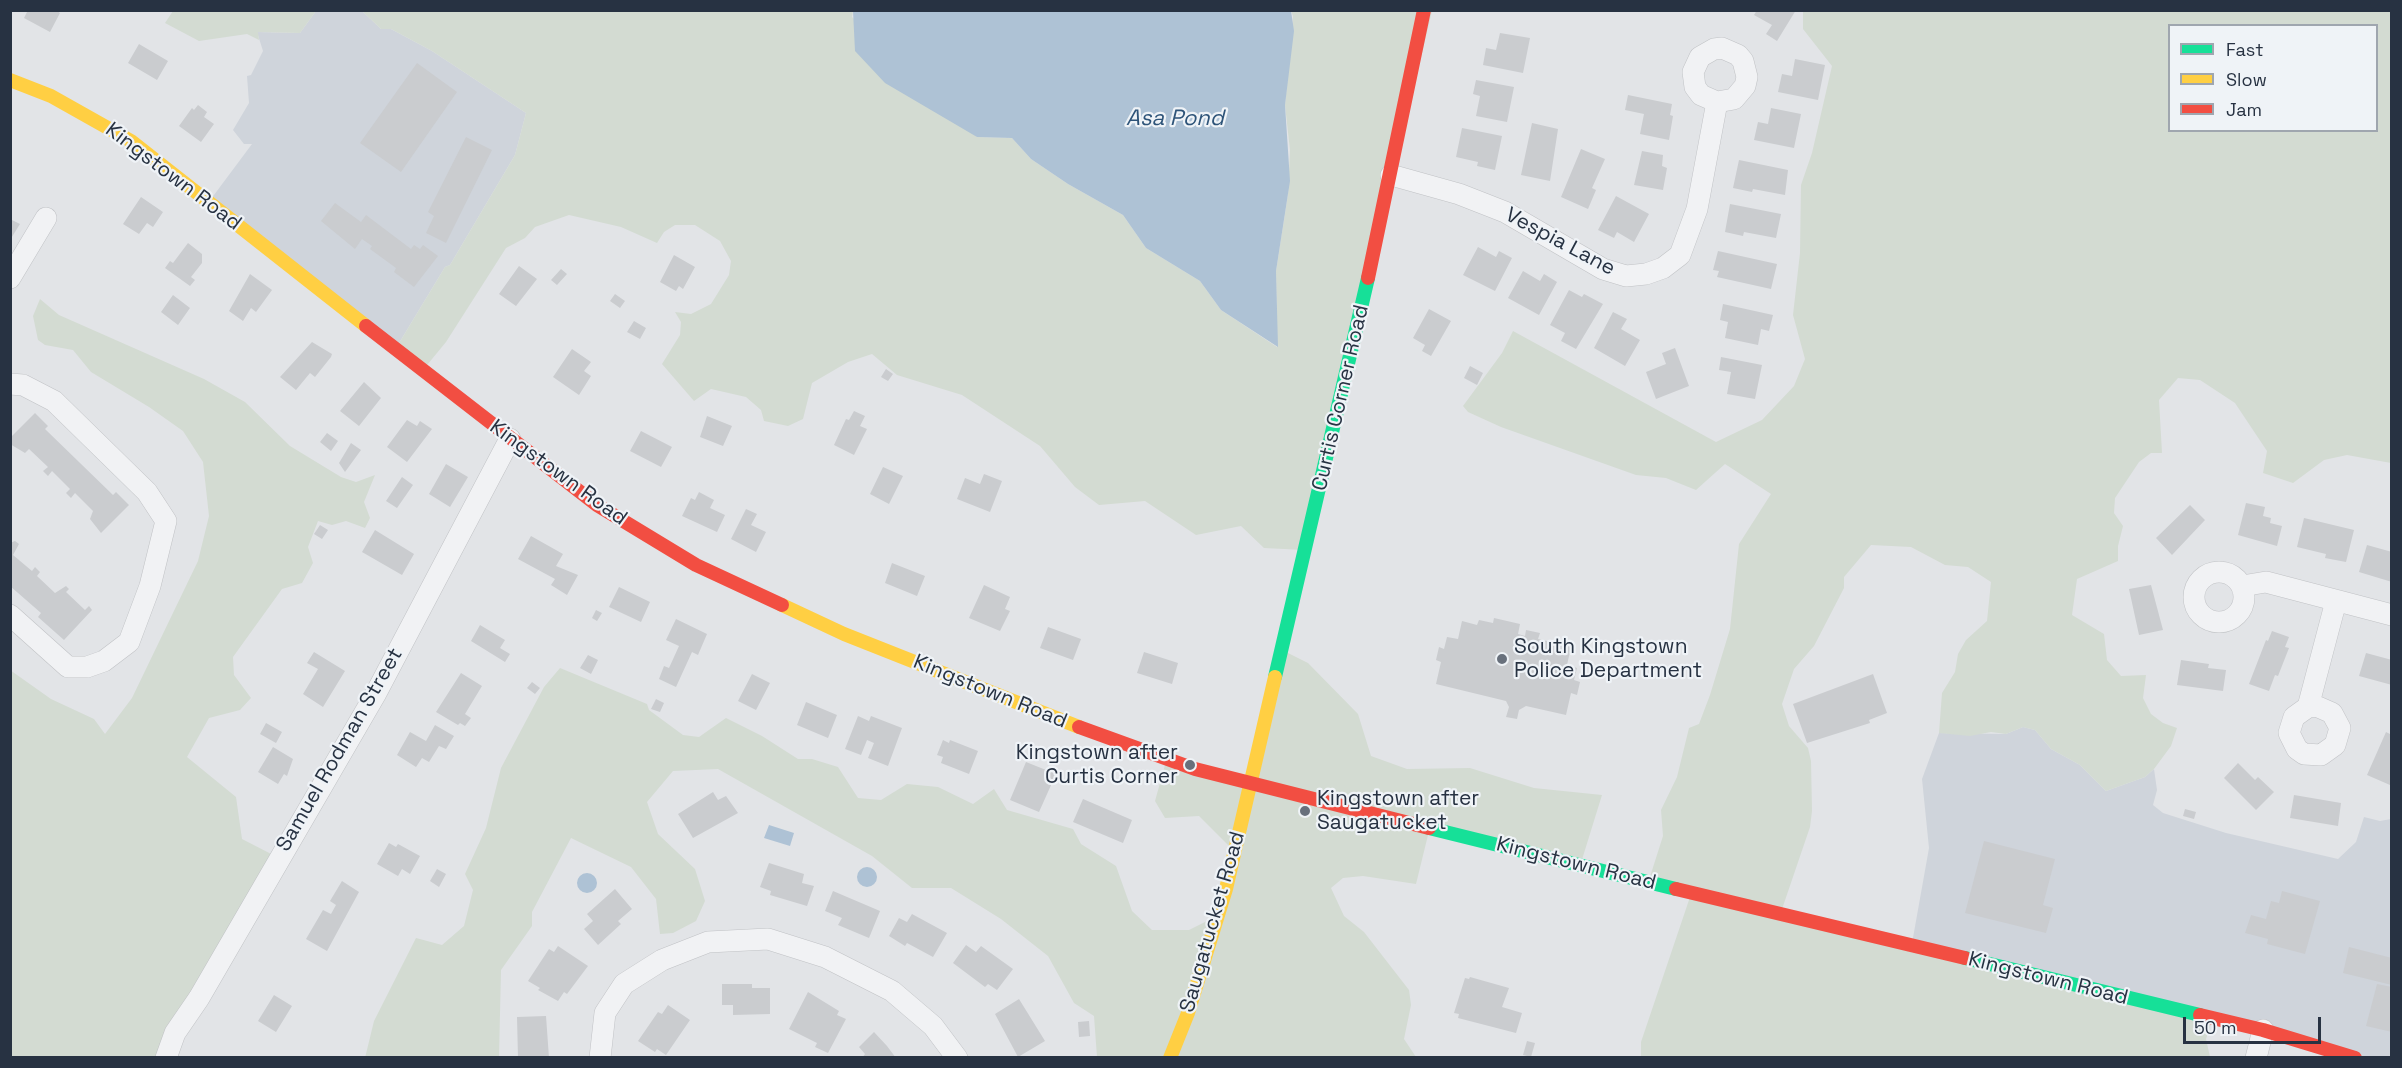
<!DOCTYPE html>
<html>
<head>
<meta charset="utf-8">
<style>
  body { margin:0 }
  #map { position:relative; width:2402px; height:1068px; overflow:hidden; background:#e2e4e7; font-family:"Space Grotesk",sans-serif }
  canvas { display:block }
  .frame { position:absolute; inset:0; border:12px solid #273242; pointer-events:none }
  .legend { position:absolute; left:2168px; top:24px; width:210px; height:108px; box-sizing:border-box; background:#eff3f7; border:2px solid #9fa6af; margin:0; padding:8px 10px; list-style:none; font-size:18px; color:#273242 }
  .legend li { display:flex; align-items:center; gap:12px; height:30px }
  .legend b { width:30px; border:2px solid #9fa6af }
  .scale { position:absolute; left:2183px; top:1017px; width:138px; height:27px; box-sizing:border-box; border:3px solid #273242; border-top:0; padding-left:8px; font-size:18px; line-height:21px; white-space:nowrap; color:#273242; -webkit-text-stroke:4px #eff3f7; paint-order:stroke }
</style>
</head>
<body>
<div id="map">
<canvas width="2402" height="1068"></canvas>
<div class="frame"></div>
<ul class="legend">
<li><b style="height:8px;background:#16e098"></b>Fast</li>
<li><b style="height:8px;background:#ffcf43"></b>Slow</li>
<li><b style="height:8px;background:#f24e42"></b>Jam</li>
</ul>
<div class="scale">50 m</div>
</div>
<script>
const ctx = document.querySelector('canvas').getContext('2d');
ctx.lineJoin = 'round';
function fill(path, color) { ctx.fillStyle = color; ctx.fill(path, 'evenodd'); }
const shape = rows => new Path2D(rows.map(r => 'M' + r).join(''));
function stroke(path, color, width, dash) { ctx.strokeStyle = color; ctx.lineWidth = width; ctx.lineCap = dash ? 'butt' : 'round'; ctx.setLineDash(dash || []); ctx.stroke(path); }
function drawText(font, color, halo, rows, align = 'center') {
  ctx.font = font + ' "Space Grotesk",sans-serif'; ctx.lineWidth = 4.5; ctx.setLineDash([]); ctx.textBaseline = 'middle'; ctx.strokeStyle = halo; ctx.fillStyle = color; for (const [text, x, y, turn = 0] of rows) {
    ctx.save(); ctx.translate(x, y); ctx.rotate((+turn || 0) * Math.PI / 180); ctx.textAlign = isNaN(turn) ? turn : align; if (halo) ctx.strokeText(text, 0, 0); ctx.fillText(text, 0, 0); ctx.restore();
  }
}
const built = shape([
  [316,11,362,11,381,29,391,29,432,51,526,113,515,155,450,265,445,267,396,348,208,203,252,144,244,144,233,130,249,103,247,76,251,75,263,51,257,32,300,33],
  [2023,727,2035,730,2051,749,2080,765,2106,791,2145,777,2154,769,2157,790,2153,805,2163,813,2226,833,2338,859,2356,842,2364,817,2380,821,2391,819,2391,1057,2345,1057,1911,949,1929,848,1922,779,1939,733,2006,734]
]);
const green = shape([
  [173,11,173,10,316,11,300,33,258,32,259,40,247,34,199,41,165,23],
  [362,11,853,11,852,17,977,137,1012,138,1031,159,1068,184,1123,215,1146,248,1200,281,1221,310,1277,347,1276,271,1288,194,1290,150,1285,105,1293,16,1291,11,1432,11,1304,550,1264,548,1241,526,1196,535,1145,501,1099,505,1075,487,1040,446,962,395,897,375,872,354,848,362,812,383,803,419,788,426,764,421,761,410,746,397,711,389,694,401,662,364,680,335,681,322,675,312,691,314,711,304,729,275,731,261,720,241,695,225,675,225,664,232,657,243,621,227,569,215,535,227,525,238,506,248,446,342,423,370,396,348,445,267,450,265,515,155,526,113,432,51,391,29,381,29],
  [1803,11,2391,11,2391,463,2347,455,2324,460,2293,483,2263,473,2267,451,2235,403,2200,380,2178,378,2159,400,2162,453,2151,453,2139,462,2115,498,2114,513,2123,526,2118,546,2118,561,2077,579,2072,615,2104,634,2107,660,2121,676,2146,675,2143,698,2151,714,2163,723,2177,728,2171,746,2154,769,2145,777,2106,791,2080,765,2051,749,2035,730,2023,727,2006,734,1991,732,1970,736,1939,733,1942,693,1955,672,1958,654,1966,640,1987,621,1991,582,1968,567,1945,565,1911,547,1871,545,1844,577,1844,588,1814,646,1794,669,1782,704,1789,726,1808,748,1811,761,1812,811,1810,827,1780,915,2211,1024,2206,1039,2210,1057,1641,1057,1641,1042,1690,897,1648,883,1663,836,1661,810,1677,777,1689,728,1699,724,1710,695,1730,629,1739,544,1771,494,1725,464,1696,490,1666,478,1636,475,1501,427,1468,412,1463,406,1502,353,1513,331,1716,442,1762,420,1794,386,1805,359,1793,315,1800,253,1801,185,1812,153,1832,66,1803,29],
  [2170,26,2376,26,2376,130,2170,130],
  [40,299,59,315,204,379,245,402,290,446,341,477,356,482,375,475,364,502,370,518,365,528,346,521,332,525,318,521,308,547,313,563,302,583,282,589,233,657,234,675,251,698,240,710,209,718,187,757,236,797,242,839,279,858,169,1057,11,1057,10,670,51,699,94,719,105,734,132,698,198,561,209,516,203,462,183,431,149,407,91,372,73,350,45,345,38,340,33,316],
  [1286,652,1308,663,1358,714,1371,756,1407,769,1470,768,1534,788,1602,795,1580,866,1429,831,1416,884,1363,876,1343,878,1331,888,1344,916,1364,932,1409,990,1411,1005,1404,1039,1416,1057,1097,1057,1094,1016,1074,1003,1048,956,1001,919,951,888,912,888,872,856,718,769,673,771,647,802,658,834,695,869,705,901,696,921,673,933,660,934,656,899,631,867,571,838,532,912,532,926,501,970,499,1057,365,1058,374,1021,416,938,442,945,464,926,473,890,465,874,486,828,501,768,544,687,560,668,647,704,649,710,683,735,699,737,726,718,762,736,798,759,812,759,838,767,858,798,881,800,907,784,938,787,973,804,994,789,1007,810,1073,829,1081,844,1116,866,1132,911,1152,930,1189,930,1221,914,1236,853,1199,816,1165,818,1155,801,1165,765,1244,783]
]);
const water = shape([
  [853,11,1291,11,1294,31,1285,105,1290,181,1276,271,1278,347,1221,310,1200,281,1146,248,1123,215,1068,184,1031,159,1012,138,977,137,885,83,855,51],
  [769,825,794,833,790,846,764,838],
  '857 877a10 10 0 1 1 20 0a10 10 0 1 1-20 0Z',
  '577 883a10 10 0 1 1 20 0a10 10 0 1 1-20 0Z'
]);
const building = shape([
  [28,10,56,10,60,13,50,32,24,18],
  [1757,10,1796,10,1777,41,1766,34,1772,25,1754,15],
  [1500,33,1530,38,1523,73,1483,65,1486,48,1496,50],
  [139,44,168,61,157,80,128,63],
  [1795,59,1825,65,1818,100,1778,92,1782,74,1792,76],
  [417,63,457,92,401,172,360,143],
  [1476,80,1514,87,1507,122,1476,116,1480,96,1473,94],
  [1628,95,1672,104,1670,115,1673,116,1669,140,1640,134,1644,114,1625,110],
  [198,105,207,112,204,117,214,124,201,142,179,126,192,108,194,110],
  [1771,108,1801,114,1794,148,1754,140,1758,122,1768,124],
  [1532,123,1558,129,1550,181,1521,175],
  [1462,128,1502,136,1495,170,1477,166,1478,162,1456,157],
  [466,137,492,150,446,243,426,233,434,216,428,212],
  [1581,149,1605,159,1592,188,1596,190,1588,209,1561,197],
  [1642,151,1663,155,1662,166,1667,168,1663,190,1634,185],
  [1739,160,1788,170,1785,195,1753,189,1752,192,1733,188],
  [1616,196,1649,214,1634,242,1617,232,1614,238,1598,230],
  [141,197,163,212,153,227,147,223,139,234,123,224],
  [335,203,361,222,366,215,411,249,414,245,420,249,423,245,438,256,414,287,394,272,396,268,370,249,372,246,362,239,355,249,321,221],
  [1730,204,1781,214,1776,238,1744,232,1743,236,1725,232],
  [10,219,20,224,10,240],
  [188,243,202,254,202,263,191,277,195,280,190,286,165,268,170,261,173,263],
  [1478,247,1496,257,1499,251,1512,258,1495,291,1463,275],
  [1718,251,1777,264,1771,289,1717,277,1719,271,1713,270],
  [674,255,695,267,683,289,679,286,676,291,660,282],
  [519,266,537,279,516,306,499,294],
  [561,269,567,274,557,285,551,280],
  [1523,271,1540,281,1544,274,1557,282,1539,315,1508,298],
  [250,274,272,290,256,312,251,308,243,321,229,311],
  [1569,290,1582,297,1584,294,1603,304,1576,349,1561,341,1565,333,1550,325],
  [615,294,625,301,620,308,610,301],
  [173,295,190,308,178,325,161,312],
  [1723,304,1773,315,1769,331,1761,329,1758,345,1725,338,1728,322,1720,320],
  [1429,309,1451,321,1431,356,1422,351,1425,345,1413,338],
  [1613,312,1627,319,1621,329,1640,340,1625,366,1594,348],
  [634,321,646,328,640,339,627,332],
  [312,342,332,354,331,357,315,377,310,373,296,390,280,377],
  [1675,348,1689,386,1656,399,1646,372,1666,364,1662,353],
  [572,349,591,362,584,371,591,376,579,395,553,377],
  [1721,357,1762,365,1755,399,1727,394,1731,372,1719,370],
  [1470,366,1483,373,1477,385,1464,378],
  [886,369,893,374,888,381,881,377],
  [364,382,381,398,359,426,340,411],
  [854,411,865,416,860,426,867,429,854,455,834,445,846,419,849,420],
  [35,413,48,426,45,429,113,495,116,492,129,505,101,533,90,519,93,511,75,493,71,498,66,493,70,489,52,471,48,476,43,471,48,467,29,449,25,453,10,444,10,438],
  [707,416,732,426,723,446,700,437],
  [407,420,417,426,420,421,432,429,407,462,387,447],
  [641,431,672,447,661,467,630,451],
  [327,433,338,441,331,451,320,442],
  [351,443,361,450,345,472,339,463],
  [446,464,468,477,450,507,429,494],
  [883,467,903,476,889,504,870,494],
  [984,474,1002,481,990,512,957,499,965,478,980,484],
  [402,477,413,485,397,508,386,501],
  [699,492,714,500,710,508,725,515,717,532,682,516,691,498,695,500],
  [2246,503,2265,507,2263,516,2271,518,2270,523,2282,526,2277,546,2238,535],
  [2190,505,2205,520,2172,555,2156,538],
  [746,509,757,514,751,525,766,532,756,552,731,539],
  [2304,518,2354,530,2346,562,2325,558,2326,554,2297,547],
  [320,525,328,530,322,539,314,534],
  [375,530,414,554,402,575,362,552],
  [531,536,563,554,556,566,578,575,567,595,551,585,555,579,518,559],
  [15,541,19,544,13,555,32,571,35,567,40,572,37,576,55,593,66,586,69,589,66,592,85,610,89,606,92,610,64,640,38,617,41,613,10,586,10,543],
  [2367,545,2392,552,2392,582,2359,572],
  [892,563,925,576,917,596,885,583],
  [984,585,1010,597,1005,609,1010,611,1000,631,969,618],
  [2151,585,2163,630,2139,635,2129,589],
  [619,587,650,602,641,622,609,607],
  [596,610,602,613,597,621,592,618],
  [1494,618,1520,624,1518,634,1525,636,1526,630,1540,633,1538,639,1571,647,1567,665,1577,668,1574,680,1580,682,1577,695,1571,693,1566,715,1526,706,1519,710,1517,719,1506,717,1509,707,1506,701,1436,684,1441,662,1436,660,1439,647,1444,649,1447,637,1458,639,1462,621,1477,625,1479,620,1493,623],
  [676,619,707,634,698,655,692,652,676,687,659,679,664,666,669,668,679,646,666,640],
  [480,625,505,640,500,648,510,654,505,662,471,641],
  [1048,627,1081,639,1073,660,1040,648],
  [2272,631,2289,637,2285,647,2289,648,2278,676,2275,675,2269,691,2249,684,2266,640,2268,641],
  [314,652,345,671,323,707,303,694,318,669,307,663],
  [1144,652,1178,663,1172,684,1137,673],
  [2366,653,2392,660,2392,685,2359,676],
  [588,655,598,660,591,674,580,668],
  [2181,660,2209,664,2208,668,2226,670,2223,691,2177,685],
  [461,673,482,686,465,714,471,718,465,726,460,723,458,725,436,712],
  [752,674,770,683,756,710,738,701],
  [1873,674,1887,713,1869,720,1870,723,1807,743,1793,704],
  [532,682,540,688,535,694,527,688],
  [656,699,664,703,660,712,651,709],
  [806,702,837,715,828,738,797,725],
  [858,716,869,721,871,716,902,728,888,766,868,758,874,743,867,740,861,755,845,749],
  [266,723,282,732,276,743,260,734],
  [435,725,454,736,446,749,439,746,429,762,422,758,416,767,397,755,410,732,426,741],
  [2386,732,2392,735,2390,785,2367,775],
  [943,740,949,743,950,740,978,751,969,774,941,763,943,757,937,755],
  [273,747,293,759,287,776,284,774,278,784,258,772],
  [1026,762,1056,774,1039,812,1010,800],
  [2238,763,2255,780,2258,777,2274,792,2256,810,2224,778],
  [713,792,718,800,726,796,738,813,693,838,678,814],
  [2294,795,2341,803,2338,826,2290,818],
  [1083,799,1132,820,1123,843,1073,822],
  [2185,809,2196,812,2194,819,2183,816],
  [1984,841,2055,859,2043,905,2053,908,2046,933,1965,913],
  [389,843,396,847,398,844,420,856,410,874,402,869,398,876,377,864],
  [769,863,804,874,802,883,814,886,807,906,770,895,771,891,760,887],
  [437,869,446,874,439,887,430,881],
  [342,881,359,892,327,951,306,939,323,910,331,914,336,905,330,901],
  [615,889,632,909,618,921,621,924,598,945,584,929,593,921,587,914],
  [833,891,880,911,869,938,838,925,842,918,825,911],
  [2282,891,2320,901,2305,954,2267,944,2268,939,2245,933,2251,915,2266,919,2271,901,2279,903],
  [912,914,947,933,933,957,907,943,905,946,889,936,899,918,907,922],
  [966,945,976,952,981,946,1013,969,997,990,988,984,985,987,953,963],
  [558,946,588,966,567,994,564,992,558,1001,538,990,540,988,528,981,549,949,554,952],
  [2349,947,2392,958,2392,985,2343,973],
  [1470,977,1509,988,1502,1007,1522,1013,1516,1033,1458,1018,1459,1014,1454,1013,1465,978,1469,979],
  [722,984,752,984,752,988,770,988,770,1014,733,1015,733,1005,722,1005],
  [2377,984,2392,987,2392,1032,2366,1026],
  [808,992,839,1011,837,1015,846,1019,828,1053,815,1047,817,1043,789,1029],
  [274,995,292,1006,276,1032,258,1021],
  [1019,999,1045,1041,1018,1057,995,1014],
  [668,1005,690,1020,666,1055,657,1049,655,1052,638,1041,658,1012,662,1014],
  [546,1016,549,1058,518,1058,517,1017],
  [1089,1021,1090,1036,1079,1037,1078,1022],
  [874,1032,887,1046,896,1058,862,1058,865,1054,859,1047],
  [1527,1041,1535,1043,1531,1057,1523,1055]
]);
const street = shape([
  [1391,175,1459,194,1505,212,1603,269,1626,276,1646,274,1663,268,1680,255,1697,209,1717,102,1734,99,1745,86,1747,77,1743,61,1738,55,1722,48,1714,49,1700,57,1693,72,1695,87,1701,95,1717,102],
  [10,278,46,218],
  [10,384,23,385,54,401,147,492,166,521,150,586,129,642,104,661,87,667,68,667,10,615],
  '2194 597a25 25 0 1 1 50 0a25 25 0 1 1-50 0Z',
  [2242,586,2266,582,2392,615],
  [2308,707,2316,706,2332,713,2340,728,2335,745,2321,755,2304,754,2297,749,2289,733,2294,717,2308,707,2336,601],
  [166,1058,175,1033,199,998,375,695,510,439],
  [600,1058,605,1013,624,984,662,960,708,942,768,939,825,957,892,991,933,1026,957,1058],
  [2256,1058,2263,1030]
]);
const fast = shape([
  [1275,677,1368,278],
  [1429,828,1676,889],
  [1965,958,2200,1015]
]);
const slow = shape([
  [10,80,51,96,131,141,366,326],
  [782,605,844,634,1079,727],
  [1170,1058,1188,1013,1226,889,1275,677]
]);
const jam = shape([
  [1368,278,1424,10],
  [366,326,597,505,696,565,782,605],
  [1079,727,1195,769,1429,828],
  [1676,889,1965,958],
  [2200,1015,2263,1030,2355,1058]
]);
const markers = [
  [1502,659,6,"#68707c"],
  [1190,765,6,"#68707c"],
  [1305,811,6,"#68707c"]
];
const streetNames = [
  ["Kingstown Road",173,177,37],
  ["Vespia Lane",1560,242,28],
  ["Curtis Corner Road",1341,398,-77],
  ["Kingstown Road",558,473,36],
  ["Kingstown Road",990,692,22],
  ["Samuel Rodman Street",340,750,-60],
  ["Kingstown Road",1576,864,14],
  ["Saugatucket Road",1213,922,-74],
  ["Kingstown Road",2048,979,14]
];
const poiNames = [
  ["South Kingstown",1514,647],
  ["Police Department",1514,671],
  ["Kingstown after",1178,753,"right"],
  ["Curtis Corner",1178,777,"right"],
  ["Kingstown after",1317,799],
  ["Saugatucket",1317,823]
];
const waterNames = [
  ["Asa Pond",1175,119]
];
fill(built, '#cfd4db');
fill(green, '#d3dbd2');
fill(water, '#aec2d5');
fill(building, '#cacccf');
stroke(street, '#c0c2c5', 22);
stroke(street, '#f1f2f4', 21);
stroke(fast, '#16e098', 14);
stroke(slow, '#ffcf43', 14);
stroke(jam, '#f24e42', 14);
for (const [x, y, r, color] of markers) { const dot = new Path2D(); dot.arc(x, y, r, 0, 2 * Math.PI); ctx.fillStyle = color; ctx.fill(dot); stroke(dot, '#eff3f7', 2); }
drawText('21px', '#273242', '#eff3f7', streetNames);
drawText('21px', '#273242', '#eff3f7', poiNames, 'left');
drawText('italic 22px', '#2e5479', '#eff3f7', waterNames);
</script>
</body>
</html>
